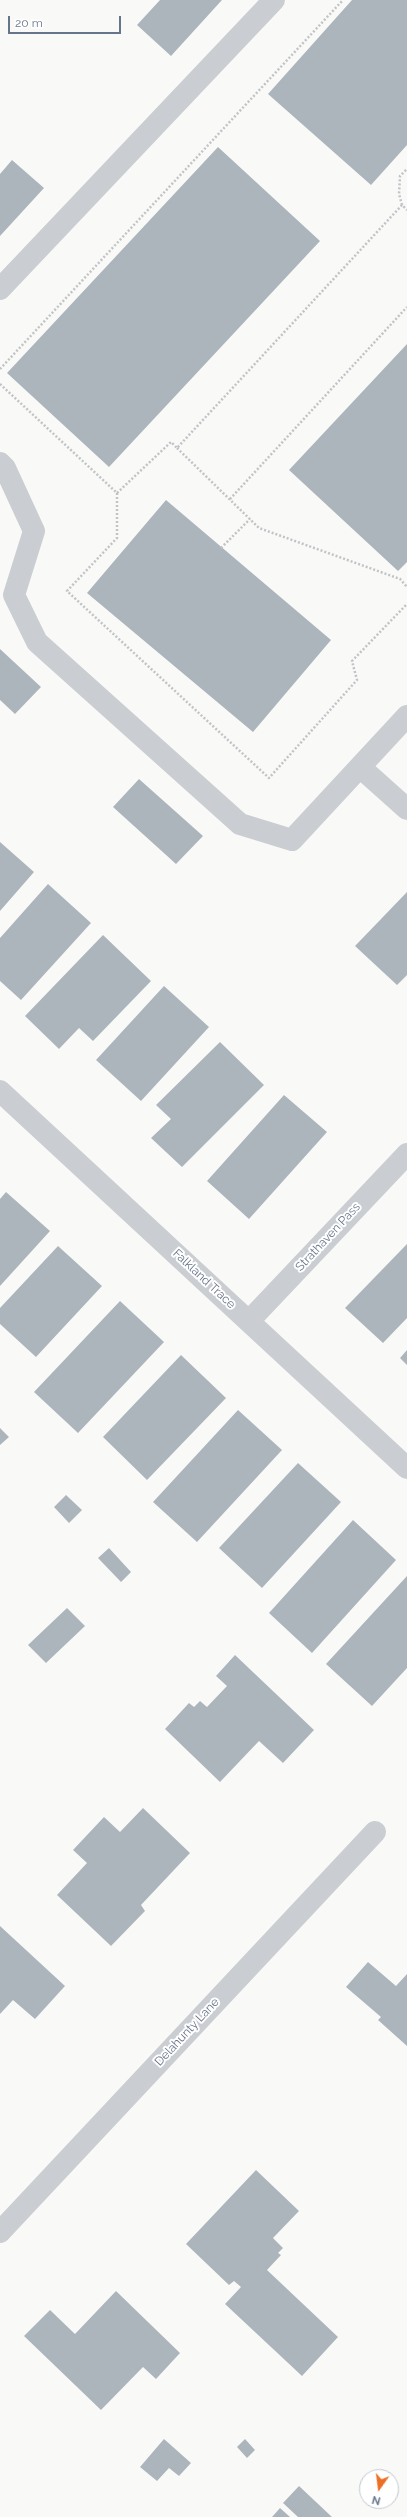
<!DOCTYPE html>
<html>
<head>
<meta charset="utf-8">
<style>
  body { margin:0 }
  #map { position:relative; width:407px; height:2517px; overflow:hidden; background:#f9faf7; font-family:Raleway,sans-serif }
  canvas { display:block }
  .north { position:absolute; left:359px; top:2469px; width:40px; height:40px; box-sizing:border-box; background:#fff; border:1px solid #c2c8d0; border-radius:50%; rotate:194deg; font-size:11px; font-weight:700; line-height:16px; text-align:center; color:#67758a }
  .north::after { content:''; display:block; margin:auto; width:14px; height:18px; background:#eb7026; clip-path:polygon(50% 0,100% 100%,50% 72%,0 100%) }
  .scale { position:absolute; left:8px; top:16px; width:113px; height:18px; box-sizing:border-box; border:2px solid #67758a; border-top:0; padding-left:5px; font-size:12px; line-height:14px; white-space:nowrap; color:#67758a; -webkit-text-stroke:3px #fff; paint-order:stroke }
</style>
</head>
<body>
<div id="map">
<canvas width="407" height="2517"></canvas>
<div class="north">N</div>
<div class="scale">20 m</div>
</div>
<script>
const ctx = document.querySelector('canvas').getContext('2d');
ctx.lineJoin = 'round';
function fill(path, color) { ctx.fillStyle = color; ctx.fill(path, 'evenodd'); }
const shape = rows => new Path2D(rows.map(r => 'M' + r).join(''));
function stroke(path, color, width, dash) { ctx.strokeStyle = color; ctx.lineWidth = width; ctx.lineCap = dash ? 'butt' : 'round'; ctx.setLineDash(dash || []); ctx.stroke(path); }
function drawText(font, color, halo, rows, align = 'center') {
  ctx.font = font + ' Raleway,sans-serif'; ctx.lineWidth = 4; ctx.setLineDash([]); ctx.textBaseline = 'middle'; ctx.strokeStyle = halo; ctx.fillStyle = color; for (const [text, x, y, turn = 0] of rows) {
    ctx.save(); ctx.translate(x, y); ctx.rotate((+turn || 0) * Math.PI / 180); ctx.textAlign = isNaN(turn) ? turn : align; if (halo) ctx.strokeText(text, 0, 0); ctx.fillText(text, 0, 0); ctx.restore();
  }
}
const building = shape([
  [160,0,222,0,171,56,137,25],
  [352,0,407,0,407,145,371,185,268,94],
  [218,147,320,241,109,467,7,373],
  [12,160,44,188,0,236,0,174],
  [407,344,407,562,398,571,289,470],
  [166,500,331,640,253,732,87,593],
  [0,649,41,687,15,714,0,700],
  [139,779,203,836,176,864,113,807],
  [0,842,34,872,0,911],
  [48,884,91,923,21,1000,0,981,0,938],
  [407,892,407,975,397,985,355,946],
  [103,935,151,981,93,1041,79,1028,59,1049,25,1016],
  [164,986,209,1027,141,1101,96,1060],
  [220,1042,264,1085,182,1167,151,1138,171,1119,156,1105],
  [284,1095,327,1132,249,1219,207,1181],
  [6,1192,50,1231,0,1286,0,1199],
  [407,1244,407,1318,383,1343,345,1308],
  [58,1246,102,1286,36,1357,0,1324,0,1308],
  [120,1301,164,1342,78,1433,34,1392],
  [407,1350,407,1365,400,1358],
  [181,1355,226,1398,147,1480,103,1437],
  [238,1410,282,1450,197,1542,153,1502],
  [0,1428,9,1437,0,1445],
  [298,1463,341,1502,262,1588,219,1548],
  [66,1495,82,1510,69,1523,54,1507],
  [353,1520,396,1560,312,1653,269,1613],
  [109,1548,131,1572,121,1582,98,1558],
  [407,1576,407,1668,372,1706,326,1664],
  [67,1608,85,1626,46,1663,28,1645],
  [235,1655,314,1730,283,1763,259,1741,220,1782,165,1729,189,1703,194,1707,200,1701,207,1707,227,1686,216,1676],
  [143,1808,190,1853,141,1905,145,1911,111,1946,57,1895,87,1863,73,1850,104,1817,120,1832],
  [0,1926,65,1986,35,2019,13,2000,0,2014],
  [368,1962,396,1986,407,1974,407,2046,378,2020,381,2017,346,1987],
  [256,2170,299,2211,273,2238,283,2248,278,2253,281,2255,267,2270,338,2337,302,2376,225,2304,241,2287,234,2281,229,2285,186,2244],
  [116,2291,180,2353,156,2379,143,2367,101,2410,24,2336,50,2310,75,2334],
  [164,2439,191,2463,179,2476,169,2468,157,2481,140,2467],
  [245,2439,255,2450,247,2458,237,2447],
  [299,2486,332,2517,298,2517,283,2503],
  [280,2508,290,2517,272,2517]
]);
const path = shape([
  [402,205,399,194,400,176,407,169],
  [0,369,343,0],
  [0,384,117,493,117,538,67,591,269,778,357,680,352,661,407,604],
  [177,448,259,528,400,579,407,587],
  [117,493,171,442,177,448,402,205,407,210],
  [230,499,407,307],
  [221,548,250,519]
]);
const minor = shape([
  [0,289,274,0],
  [0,463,5,468,34,531,14,595,37,642,240,824,292,840,407,716],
  [360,767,407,809],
  [0,1091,407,1468],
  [249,1321,407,1154],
  [0,2232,375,1832]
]);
const streetNames = [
  ["Strathaven Pass",328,1237,-47],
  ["Falkland Trace",204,1279,43],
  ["Delahunty Lane",187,2032,-47]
];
fill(building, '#adb5bc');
stroke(path, '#c1c3c6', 2.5, [2, 2]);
stroke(minor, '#cacdd1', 22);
drawText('12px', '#67758a', '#fff', streetNames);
</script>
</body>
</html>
